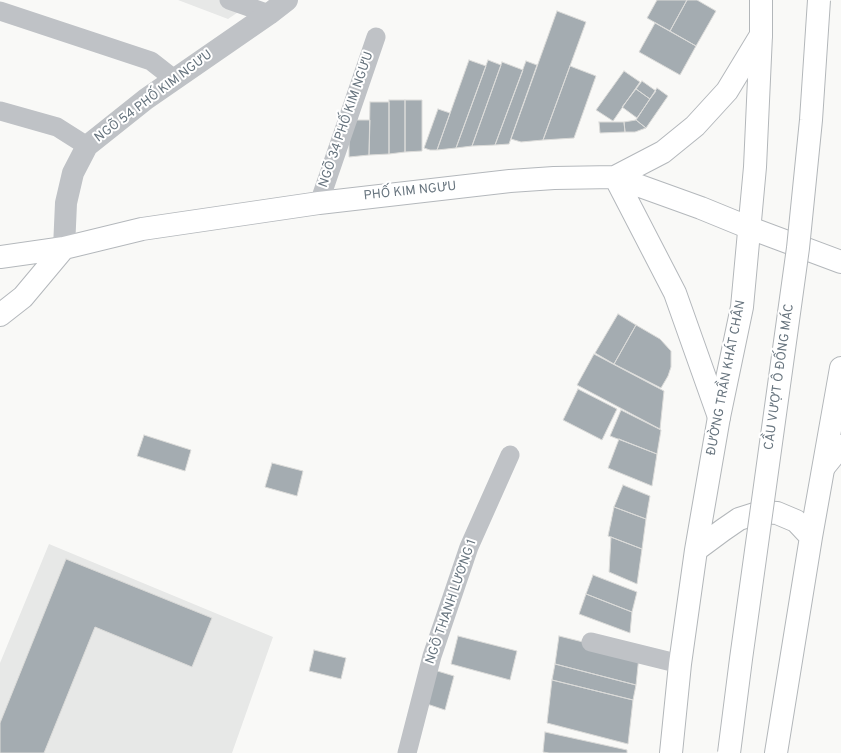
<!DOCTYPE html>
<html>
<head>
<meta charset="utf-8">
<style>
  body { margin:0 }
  canvas { display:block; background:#f9f9f7 }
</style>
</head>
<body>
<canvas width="841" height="753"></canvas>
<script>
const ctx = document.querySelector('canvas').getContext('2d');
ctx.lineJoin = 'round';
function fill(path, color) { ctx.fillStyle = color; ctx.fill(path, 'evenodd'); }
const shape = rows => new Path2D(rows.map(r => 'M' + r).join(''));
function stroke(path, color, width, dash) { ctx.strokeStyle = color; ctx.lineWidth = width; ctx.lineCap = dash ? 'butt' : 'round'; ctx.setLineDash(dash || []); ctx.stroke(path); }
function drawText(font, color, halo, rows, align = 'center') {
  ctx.font = font + ' Overpass,sans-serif'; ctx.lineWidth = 4; ctx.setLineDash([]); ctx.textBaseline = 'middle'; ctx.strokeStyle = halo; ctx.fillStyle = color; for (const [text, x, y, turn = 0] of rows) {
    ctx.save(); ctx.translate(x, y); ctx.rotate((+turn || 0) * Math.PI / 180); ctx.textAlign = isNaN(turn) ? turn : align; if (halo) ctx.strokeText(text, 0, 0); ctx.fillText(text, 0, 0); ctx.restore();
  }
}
const built = shape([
  [178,0,256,0,228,19],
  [49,544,273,637,232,753,0,753,0,663]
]);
const building = shape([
  [657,0,687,0,670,31,647,18,657,0],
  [687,0,697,0,716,11,696,46,670,31,687,0],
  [557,11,586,22,543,140,521,142,511,139,557,11],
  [655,23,696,46,680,75,639,52,655,23],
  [469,60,486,66,456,148,437,150,469,60],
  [488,60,501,65,472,146,456,148,488,60],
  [526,61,537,65,509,144,495,145,526,61],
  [502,62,523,70,495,145,472,146,502,62],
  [570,66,596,76,574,138,543,140,570,66],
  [624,71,640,82,613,121,596,110,624,71],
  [642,81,656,91,650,99,636,89,642,81],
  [657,88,668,96,646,128,636,120,657,88],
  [636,89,650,99,637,118,622,107,636,89],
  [389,100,405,100,405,152,389,154,389,100],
  [405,100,422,100,422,151,405,152,405,100],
  [370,102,389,102,389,154,369,155,370,102],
  [438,109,450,113,437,150,430,150,424,148,438,109],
  [349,120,370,120,369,155,349,157,349,120],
  [636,120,646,128,635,132,625,132,624,122,636,120],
  [599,122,624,122,625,132,600,133,599,122],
  [618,314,636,325,614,364,595,353,618,314],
  [636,325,660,339,671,351,671,367,668,376,661,388,614,364,636,325],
  [594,354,664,391,660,429,577,385,594,354],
  [578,389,617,409,602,440,563,420,578,389],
  [621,410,661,430,657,454,610,436,621,410],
  [144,435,191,450,185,471,137,456,144,435],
  [619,439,657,454,652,486,608,468,619,439],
  [272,463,303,471,297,496,265,487,272,463],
  [623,485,650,496,646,519,614,507,623,485],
  [614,507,646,519,642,549,608,536,614,507],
  [611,537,642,549,637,584,609,572,611,537],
  [66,559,212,618,192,667,95,627,44,753,0,753,0,723,66,559],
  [593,575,637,592,632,612,586,594,593,575],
  [586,594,632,612,630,633,579,614,586,594],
  [458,636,517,651,510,680,451,664,458,636],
  [559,636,639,656,636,685,555,664,559,636],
  [314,650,346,658,341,679,309,671,314,650],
  [555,664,636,685,633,700,552,680,555,664],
  [434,670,454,676,445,710,424,703,434,670],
  [552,680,633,700,628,744,547,723,552,680],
  [545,732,627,750,627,753,549,753,543,752,545,732]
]);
const lane = shape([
  [229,0,269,14],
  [0,11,151,61,174,79],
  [0,111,57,127,87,146],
  [319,203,376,37],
  [591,642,680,664],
  [407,753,432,656,469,547,510,455]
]);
const street = shape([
  [64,248,66,203,73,173,87,146,146,99,269,14,287,0]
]);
const secondary = shape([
  [0,257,64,248,142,229,319,203,510,181,554,178,615,177,701,208,750,228,841,262],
  [0,315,23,297,64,248],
  [719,417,675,293,615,177,663,152,695,126,727,91,761,35],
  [824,467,841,446]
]);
const primary = shape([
  [696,550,723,530,739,519,761,512,777,513,796,521,811,537],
  [671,753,680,664,696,550,719,417,742,307,755,167,761,35,761,0],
  [776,753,811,537,841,368]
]);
const primaryBridge = shape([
  [729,753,741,659,798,248,811,120,819,0]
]);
const streetNames = [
  ["NGÕ 54 PHỐ KIM NGƯU",154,97,-37],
  ["NGÕ 34 PHỐ KIM NGƯU",347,120,-71],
  ["PHỐ KIM NGƯU",410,192,-6],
  ["CẦU VƯỢT Ô ĐỐNG MÁC",780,377,-82],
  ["ĐƯỜNG TRẦN KHÁT CHÂN",727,378,-79],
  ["NGÕ THANH LƯƠNG 1",452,602,-71]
];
fill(built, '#e7e8e7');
fill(building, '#a4acb1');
stroke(building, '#dbdbd9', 1);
stroke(secondary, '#b4b8bc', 24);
stroke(primary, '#b3b7ba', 24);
stroke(lane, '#bfc2c6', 19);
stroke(street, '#bfc2c6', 22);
stroke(secondary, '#fff', 22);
stroke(primary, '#fff', 22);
stroke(primaryBridge, '#b3b7ba', 24, []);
stroke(primaryBridge, '#fff', 22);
drawText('13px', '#67747e', '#fff', streetNames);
</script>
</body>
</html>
